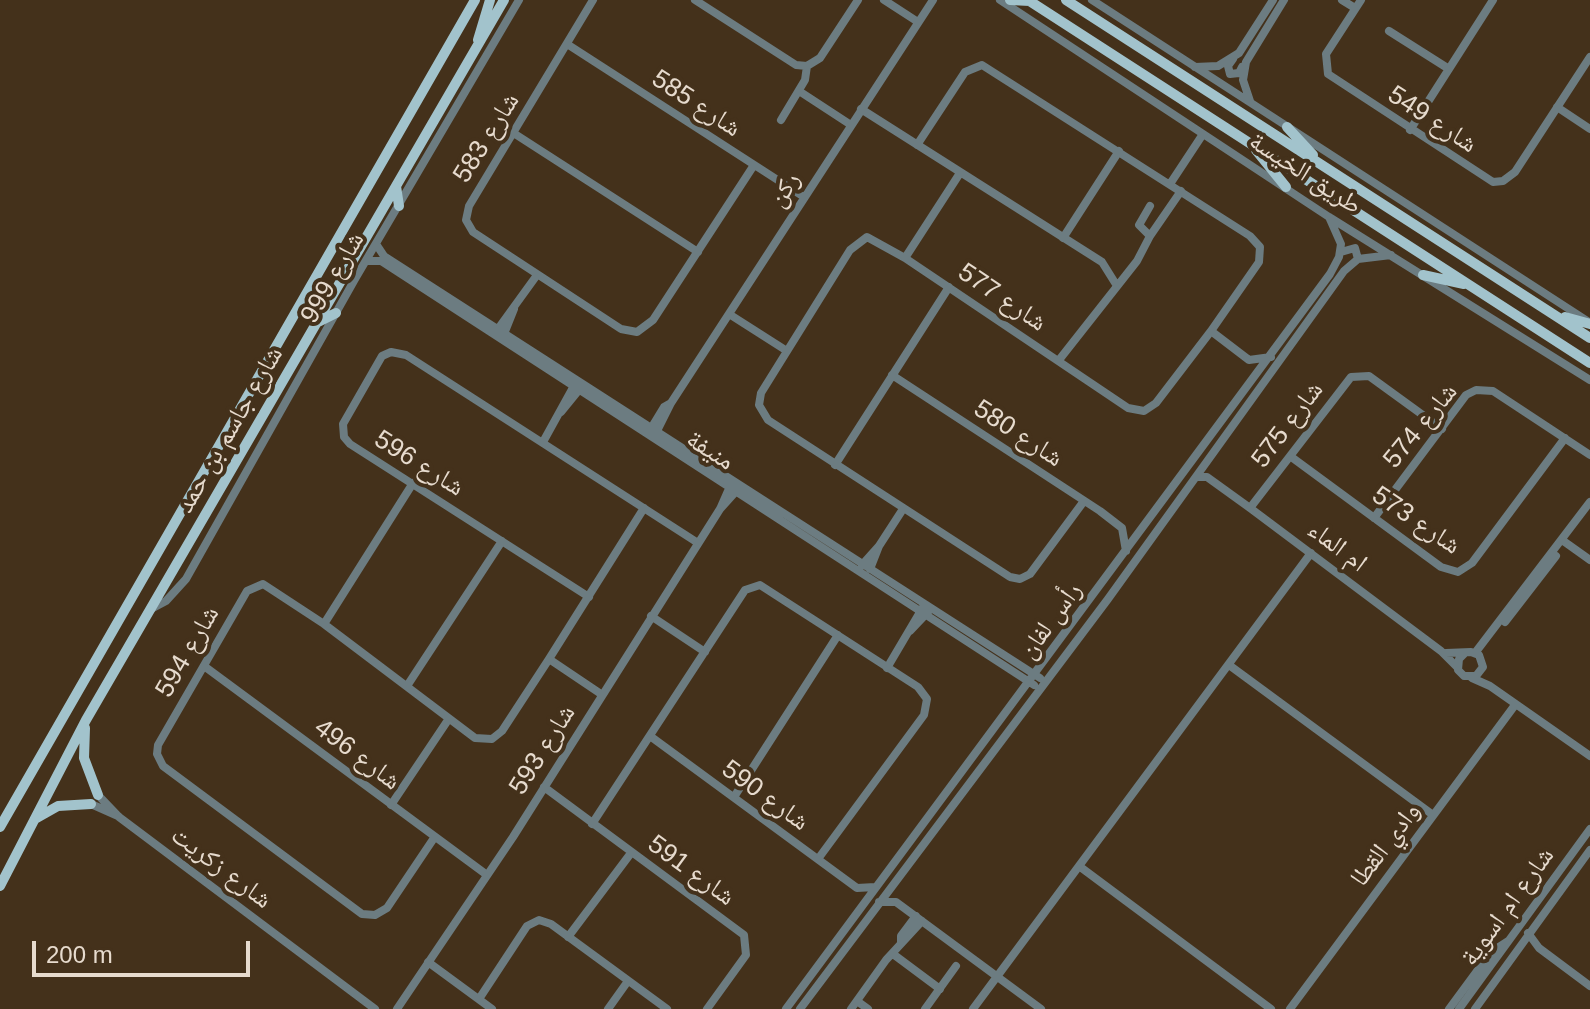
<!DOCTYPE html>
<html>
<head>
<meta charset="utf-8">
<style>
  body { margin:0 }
  #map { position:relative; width:1590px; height:1009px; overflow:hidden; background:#44311b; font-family:Arial,sans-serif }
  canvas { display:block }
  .scale { position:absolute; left:32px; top:941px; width:218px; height:36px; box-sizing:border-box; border:4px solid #e7dbce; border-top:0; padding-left:10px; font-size:24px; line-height:28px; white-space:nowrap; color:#e7dbce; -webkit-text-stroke:6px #44311b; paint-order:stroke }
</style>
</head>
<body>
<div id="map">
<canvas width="1590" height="1009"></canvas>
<div class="scale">200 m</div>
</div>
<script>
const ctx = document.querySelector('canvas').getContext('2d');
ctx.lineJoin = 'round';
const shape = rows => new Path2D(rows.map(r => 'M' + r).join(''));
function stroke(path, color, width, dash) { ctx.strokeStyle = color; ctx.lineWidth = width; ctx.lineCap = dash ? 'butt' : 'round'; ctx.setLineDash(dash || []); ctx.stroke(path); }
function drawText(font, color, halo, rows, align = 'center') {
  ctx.font = font + ' Arial,"Noto Naskh Arabic",sans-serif'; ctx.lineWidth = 8; ctx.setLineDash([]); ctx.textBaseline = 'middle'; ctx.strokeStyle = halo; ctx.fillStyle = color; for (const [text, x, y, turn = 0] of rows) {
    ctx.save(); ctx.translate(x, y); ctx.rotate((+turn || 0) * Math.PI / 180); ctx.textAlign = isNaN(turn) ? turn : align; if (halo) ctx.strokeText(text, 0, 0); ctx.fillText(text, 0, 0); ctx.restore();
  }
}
const minor = shape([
  [593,0,469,206,466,220,473,232,621,329,637,332,653,320,754,165],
  [695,0,796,65,807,66,820,58,858,0],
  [884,0,918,22],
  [1000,0,1329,217,1590,380],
  [1092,0,1589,322],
  [1342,0,1355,8],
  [1361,0,1326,54,1328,74,1493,182,1503,181,1515,172,1590,57],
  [1389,31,1449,69],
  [567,44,804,197],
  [1233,59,1228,66,1230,74,1239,73,1242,67],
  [1195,67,1218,66,1239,53,1273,0],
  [799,91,851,125],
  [1250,101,1243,80,1246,62,1284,0],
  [1557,107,1590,129],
  [861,109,1102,262,1117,286],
  [781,120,805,80,807,66],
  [1410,130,1493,0],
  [515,134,698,252],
  [917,145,965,72,982,65,1250,236,1260,247,1259,262,1211,331,1156,403,1144,411,1128,408,905,258,867,237,850,250,761,393,759,405,768,420,1010,577,1020,579,1030,574,1084,501],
  [1170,184,1203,134],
  [1150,206,1139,225,1150,236],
  [1063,238,1119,151],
  [376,244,384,256,1040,678],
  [1341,252,1355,248,1358,259],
  [905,258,960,173],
  [366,261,381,261,1034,685],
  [729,314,787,351],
  [1211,331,1249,360,1271,357],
  [495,333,537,275],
  [504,334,514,309],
  [1059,360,1137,261,1150,236,1181,191],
  [892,375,1100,511,1122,528,1126,551],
  [561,412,583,385],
  [650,430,664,407,671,403],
  [656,433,671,403,933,0],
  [543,442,575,384],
  [1290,456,1441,567,1458,572,1472,563,1565,438],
  [835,465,949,287],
  [1196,477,1207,477,1250,508,1441,651,1457,667],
  [1250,508,1351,377,1369,376,1442,429],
  [720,509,738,489],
  [1374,518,1466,395,1476,390,1493,391,1590,455],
  [1562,540,1590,560],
  [862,565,879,546],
  [870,569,879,546,903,509],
  [589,597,350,444,344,437,343,424,382,356,391,352,406,355,698,543],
  [151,609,166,601,186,579,355,279,519,0],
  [651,616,705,652],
  [1505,622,1556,556],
  [324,624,413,483],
  [910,631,928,612],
  [1446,653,1471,652,1479,655,1483,667,1476,676,1464,676,1458,670,1459,659,1464,654],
  [1475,653,1590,502],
  [549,659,601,694],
  [1229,665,1433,815],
  [204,666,487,875],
  [887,668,923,607],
  [1472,678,1490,686,1590,756],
  [407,686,502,541],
  [650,736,857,888,875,887],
  [544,787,744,935,746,955,707,1009],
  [98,795,119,817,375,1009],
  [734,797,838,635],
  [91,804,118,816],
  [391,805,448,720],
  [592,824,745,590,760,585,918,687,927,699,924,715,818,859],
  [434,838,387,908,375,915,362,914,163,766,157,754,158,745,247,591,263,584,324,624,475,738,492,739,502,731,549,659,644,508],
  [1079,866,1271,1009],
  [879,902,896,902,1041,1009],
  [1528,933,1539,948,1590,986],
  [568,937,631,853],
  [901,943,901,936,916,916],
  [893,954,940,989],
  [428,962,492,1009],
  [479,999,527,926,539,920,551,924,667,1009],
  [857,1001,868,1009],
  [397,1009,513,837,720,509,731,484],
  [608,1009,628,981],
  [786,1009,1330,274,1339,257,1341,244,1329,217],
  [800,1009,1108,599,1344,271,1358,259,1391,255],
  [851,1009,886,960,922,921],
  [925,1009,956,966],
  [973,1009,1311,553],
  [1290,1009,1515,705],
  [1449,1009,1491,952,1508,941],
  [1459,1009,1590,829],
  [1475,1009,1590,850]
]);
const major = shape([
  [1010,0,1030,1],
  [1028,0,1590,363],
  [1066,0,1590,338],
  [478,40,490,0],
  [1287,127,1313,155],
  [1256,150,1286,187],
  [396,186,399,206],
  [1423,275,1464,284],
  [1565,317,1590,324],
  [318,322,336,313],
  [85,728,84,758,98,795],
  [35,819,58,806,91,804],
  [0,827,475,0],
  [0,886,86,720,504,0]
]);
const streetNames = [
  ["شارع 585",696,104,33],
  ["شارع 549",1432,120,33],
  ["شارع 583",487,138,-58],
  ["طريق الخيسة",1305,174,33],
  ["ركن",785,190,-57],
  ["شارع 999",333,278,-60],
  ["شارع 577",1002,298,34],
  ["شارع 575",1288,425,-53],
  ["شارع 574",1421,426,-51],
  ["شارع جاسم بن حمد",230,430,-60],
  ["شارع 580",1018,434,33],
  ["منيفة",710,451,33],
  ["شارع 596",419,464,32],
  ["شارع 573",1416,521,34],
  ["ام الماء",1337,547,37],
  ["رأس لفان",1051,621,-54],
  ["شارع 594",188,652,-60],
  ["شارع 593",543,750,-58],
  ["شارع 496",357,755,37],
  ["شارع 590",765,796,36],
  ["وادي القطا",1386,845,-53],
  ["شارع زكريت",221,868,37],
  ["شارع 591",691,871,36],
  ["شارع ام اسوية",1508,907,-54]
];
stroke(minor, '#6c7c81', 8);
stroke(major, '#a2c3cc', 10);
drawText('26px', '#e7dbce', '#44311b', streetNames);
</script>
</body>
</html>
